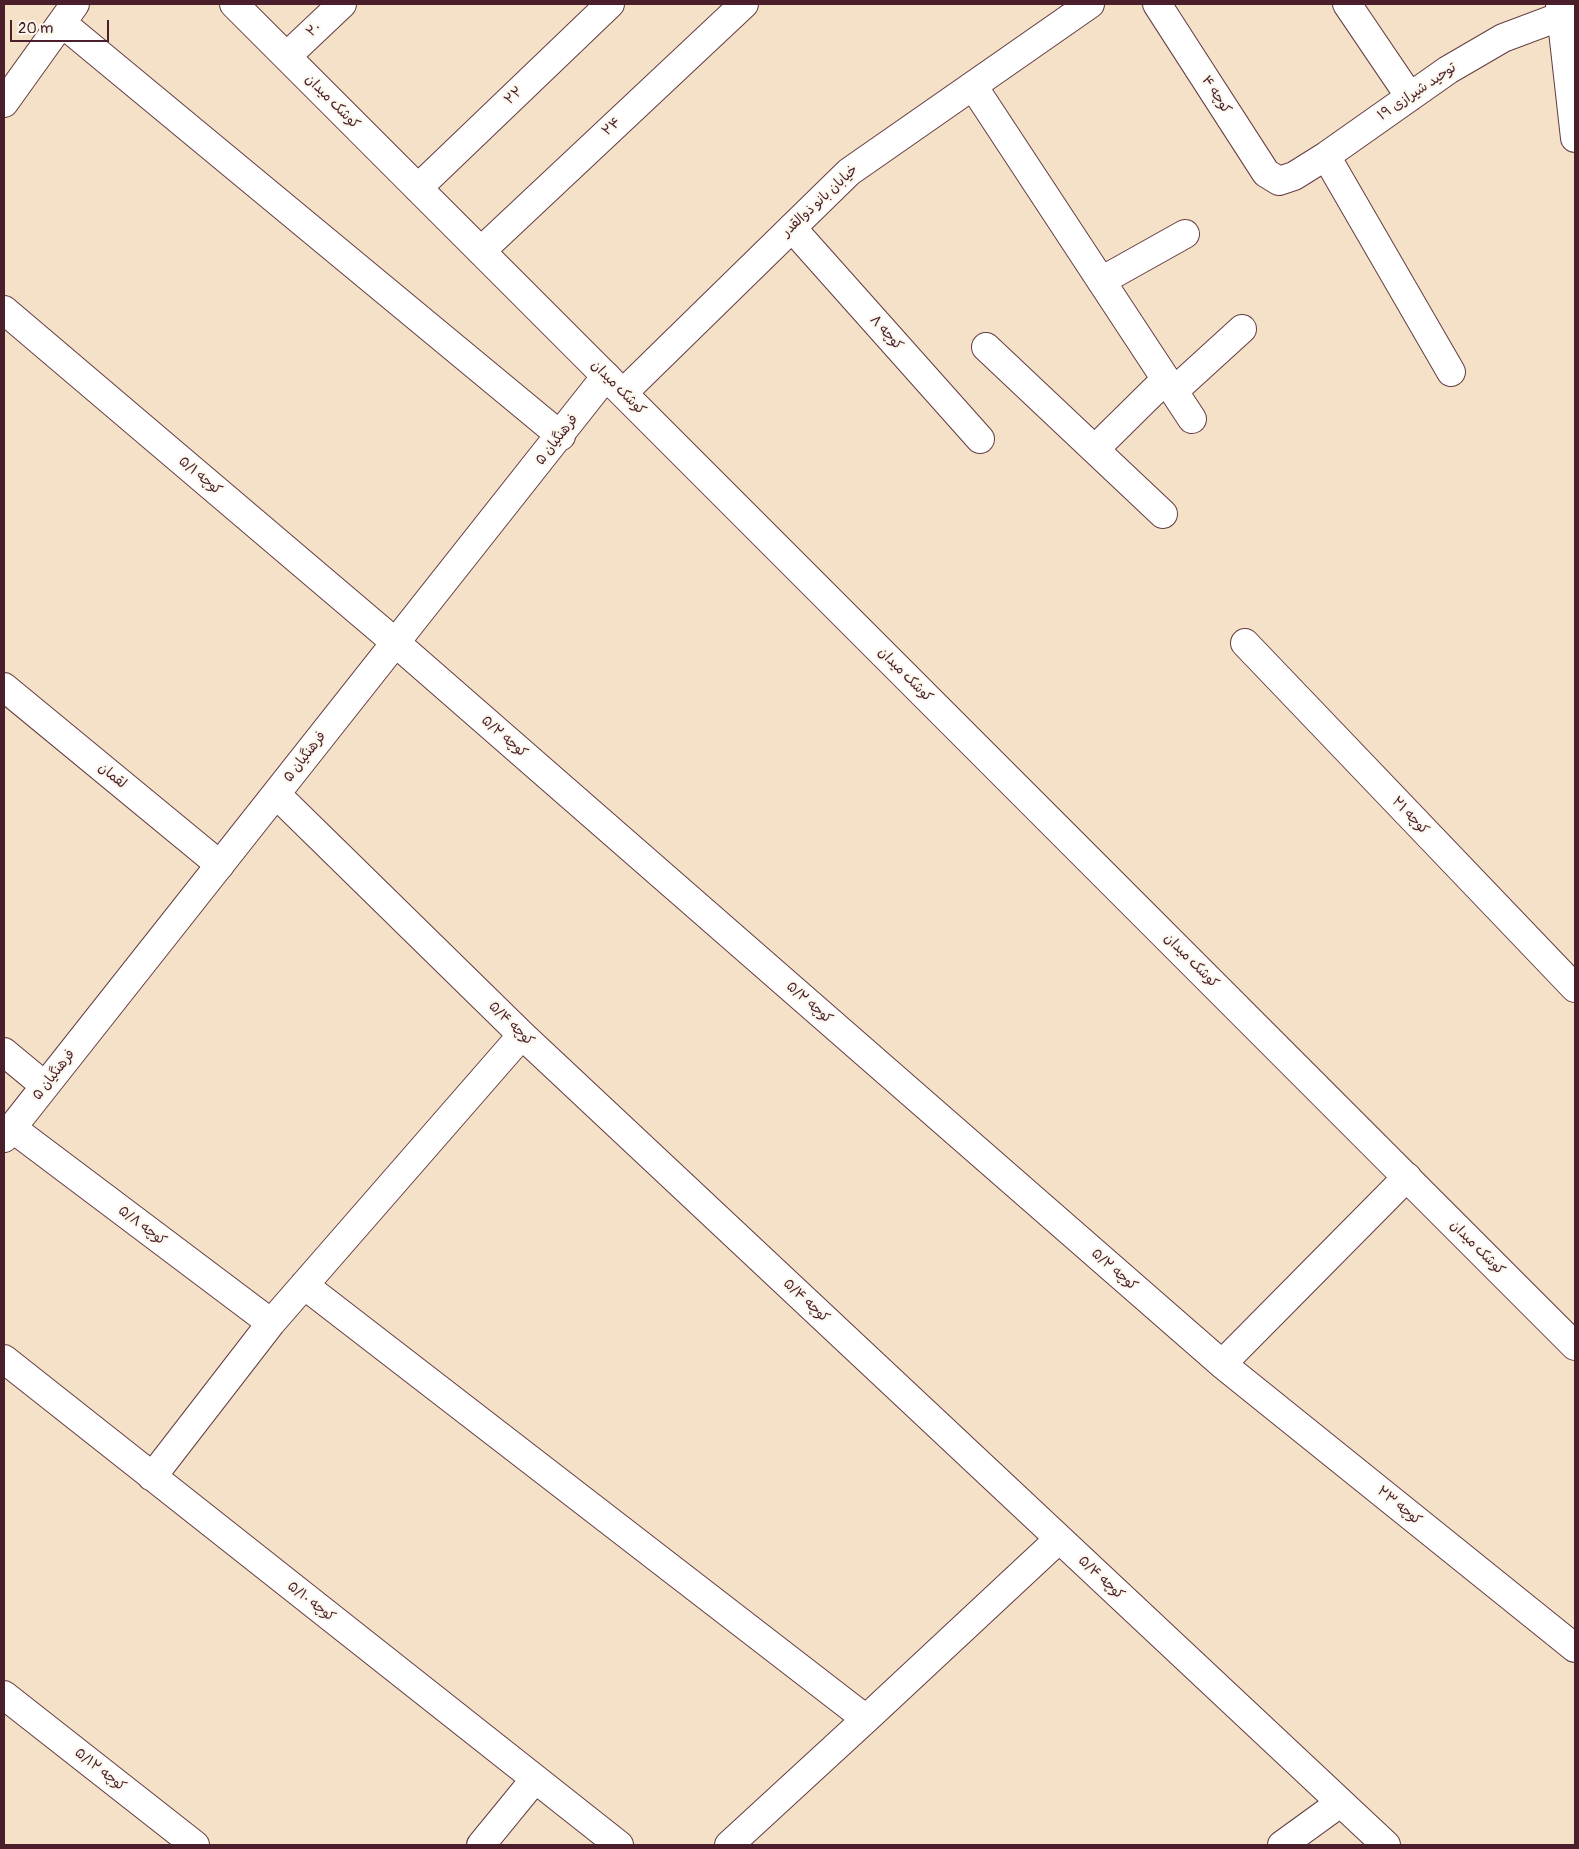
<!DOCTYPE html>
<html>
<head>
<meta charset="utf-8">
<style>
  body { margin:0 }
  #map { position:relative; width:1579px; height:1849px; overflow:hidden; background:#f4e1c7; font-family:Pangolin,sans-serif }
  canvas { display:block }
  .frame { position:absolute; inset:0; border:5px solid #4a1f2b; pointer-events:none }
  .scale { position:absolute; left:10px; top:20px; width:99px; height:22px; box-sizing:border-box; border:2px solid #4a1f2b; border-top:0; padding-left:6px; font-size:15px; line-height:18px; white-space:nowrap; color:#4a1f2b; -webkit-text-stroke:4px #fbf7ec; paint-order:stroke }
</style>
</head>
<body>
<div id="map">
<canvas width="1579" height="1849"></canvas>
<div class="frame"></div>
<div class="scale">20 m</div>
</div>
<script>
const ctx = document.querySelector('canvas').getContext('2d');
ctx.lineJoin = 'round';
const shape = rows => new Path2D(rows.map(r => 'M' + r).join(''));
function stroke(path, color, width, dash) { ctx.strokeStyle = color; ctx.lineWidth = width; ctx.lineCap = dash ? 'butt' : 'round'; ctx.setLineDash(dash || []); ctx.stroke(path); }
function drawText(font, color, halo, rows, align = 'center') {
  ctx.font = font + ' Pangolin,"Playpen Sans Arabic",sans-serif'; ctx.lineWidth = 4; ctx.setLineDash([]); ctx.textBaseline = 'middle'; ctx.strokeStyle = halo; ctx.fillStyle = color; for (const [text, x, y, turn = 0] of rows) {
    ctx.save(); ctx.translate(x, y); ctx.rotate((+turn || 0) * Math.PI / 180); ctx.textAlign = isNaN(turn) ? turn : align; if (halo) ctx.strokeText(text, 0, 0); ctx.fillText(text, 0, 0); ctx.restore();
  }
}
const minor = shape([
  [1157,4,1266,173,1279,181,1294,176,1326,156,1448,70,1503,38,1575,11],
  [1347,4,1410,97],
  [287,56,342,4],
  [973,86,1192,419],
  [1326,156,1451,372],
  [418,188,610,4],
  [792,228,980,439],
  [481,251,744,4],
  [1101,281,1185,234],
  [4,310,396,643,1222,1364,1575,1648],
  [986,347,1163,514],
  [1174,391,1242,329],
  [1095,449,1166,379],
  [1245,643,1575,988],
  [276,794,522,1035,1386,1845],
  [4,1052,45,1086],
  [12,1128,271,1323],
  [4,1138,606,376],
  [304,1285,866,1719],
  [4,1359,619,1845],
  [1222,1364,1407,1177],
  [152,1477,271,1323,522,1035],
  [4,1695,195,1845],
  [481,1845,535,1779],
  [729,1845,866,1719,1059,1539],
  [1282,1845,1340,1803]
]);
const tertiary = shape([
  [234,4,1575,1346],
  [1560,4,1575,138],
  [62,23,561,436],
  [4,103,75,4],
  [623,393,849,172,1090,4],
  [4,687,220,865]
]);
const streetNames = [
  ["۲۰",314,30,-43],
  ["توحید شیرازی ۱۹",1417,92,-34],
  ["کوچه ۴",1216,95,57],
  ["۲۲",514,96,-44],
  ["کوشک میدان",332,102,45],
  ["۲۴",612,127,-43],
  ["خیابان بانو ذوالقدر",820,201,-43],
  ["کوچه ۸",886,333,48],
  ["کوشک میدان",618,388,45],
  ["فرهنگیان ۵",557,440,-52],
  ["کوچه ۵/۱",200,476,40],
  ["کوشک میدان",905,675,45],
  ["کوچه ۵/۲",504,737,41],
  ["فرهنگیان ۵",305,757,-52],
  ["لقمان",112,776,39],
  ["کوچه ۲۱",1410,816,46],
  ["کوشک میدان",1191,961,45],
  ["کوچه ۵/۲",809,1003,41],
  ["کوچه ۵/۴",511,1024,44],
  ["فرهنگیان ۵",54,1075,-52],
  ["کوچه ۵/۸",142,1226,37],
  ["کوشک میدان",1477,1248,45],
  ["کوچه ۵/۲",1114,1270,41],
  ["کوچه ۵/۴",806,1301,43],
  ["کوچه ۲۳",1399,1506,39],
  ["کوچه ۵/۴",1101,1578,43],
  ["کوچه ۵/۱۰",311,1602,38],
  ["کوچه ۵/۱۲",100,1770,38]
];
stroke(minor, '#643c42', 30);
stroke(tertiary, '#643c42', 30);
stroke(minor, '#fff', 28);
stroke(tertiary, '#fff', 28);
drawText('14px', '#4a1f2b', '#fbf7ec', streetNames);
</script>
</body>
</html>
